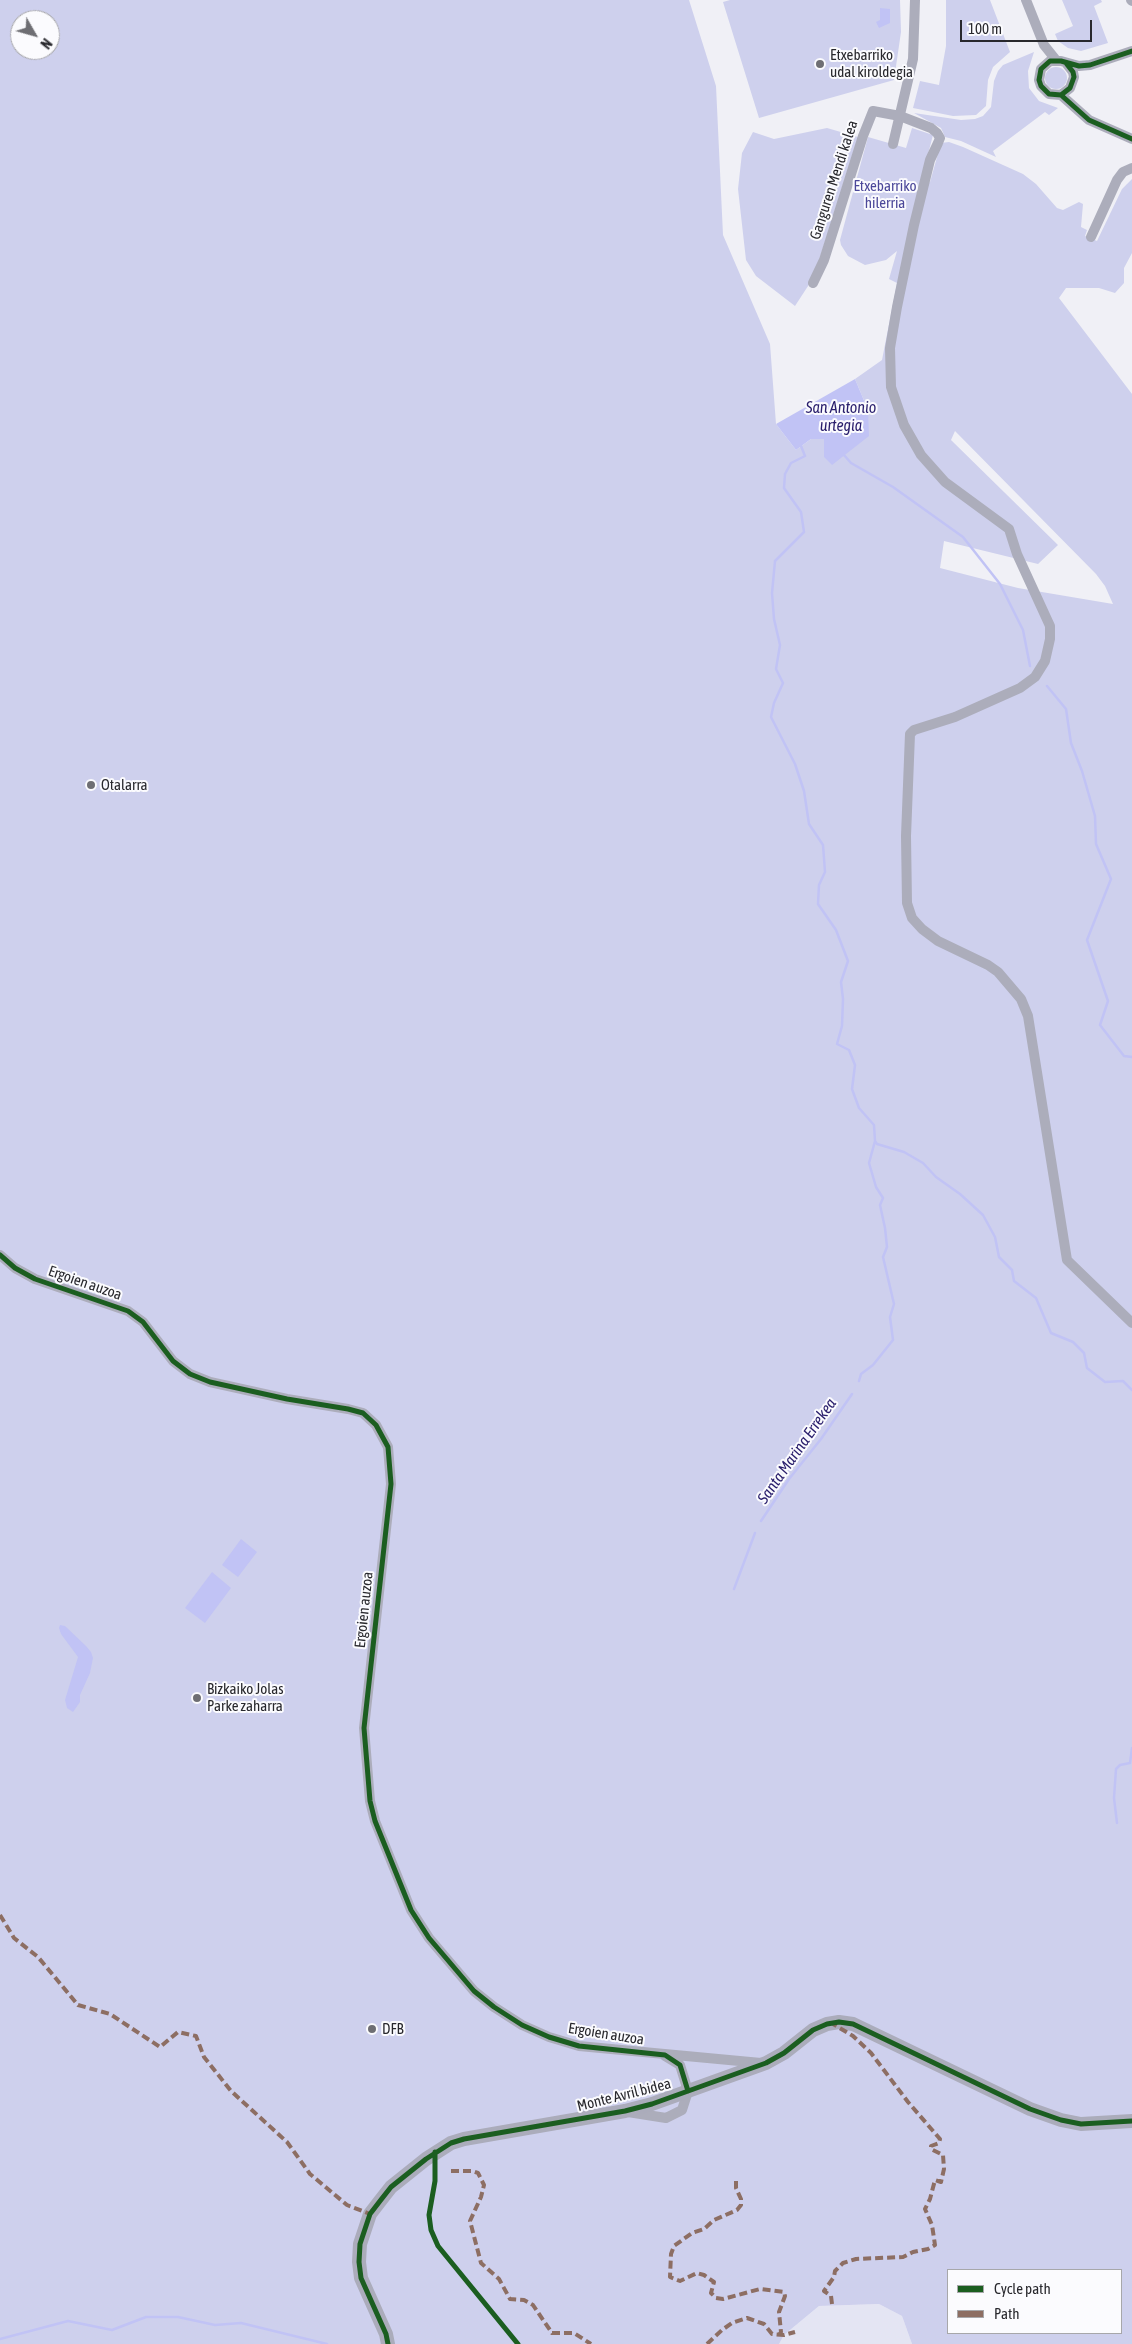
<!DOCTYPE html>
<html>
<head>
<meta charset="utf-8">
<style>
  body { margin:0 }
  #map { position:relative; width:1132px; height:2344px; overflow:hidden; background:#f0f0f6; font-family:"Asap Condensed",sans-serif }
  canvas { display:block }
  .legend { position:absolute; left:947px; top:2269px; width:175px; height:65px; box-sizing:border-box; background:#fbfbfe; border:1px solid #a7a7aa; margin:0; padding:6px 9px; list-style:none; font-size:15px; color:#28282d }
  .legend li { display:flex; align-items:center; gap:10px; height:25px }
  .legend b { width:25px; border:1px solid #a7a7aa }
  .north { position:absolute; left:10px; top:10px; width:50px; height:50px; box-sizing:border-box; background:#fbfbfe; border:1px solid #a7a7aa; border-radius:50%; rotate:128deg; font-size:14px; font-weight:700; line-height:20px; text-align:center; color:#28282d }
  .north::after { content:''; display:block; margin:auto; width:18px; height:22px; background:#6e6e73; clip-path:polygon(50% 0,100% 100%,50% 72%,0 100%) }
  .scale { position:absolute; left:960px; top:20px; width:132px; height:22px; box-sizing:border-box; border:2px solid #28282d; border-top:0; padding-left:6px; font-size:15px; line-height:18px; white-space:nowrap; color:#28282d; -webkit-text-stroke:4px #fbfbfe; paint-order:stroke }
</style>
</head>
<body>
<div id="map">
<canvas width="1132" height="2344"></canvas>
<ul class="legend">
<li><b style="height:6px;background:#1b5e20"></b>Cycle path</li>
<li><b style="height:6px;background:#8d6e63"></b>Path</li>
</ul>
<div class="north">N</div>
<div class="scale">100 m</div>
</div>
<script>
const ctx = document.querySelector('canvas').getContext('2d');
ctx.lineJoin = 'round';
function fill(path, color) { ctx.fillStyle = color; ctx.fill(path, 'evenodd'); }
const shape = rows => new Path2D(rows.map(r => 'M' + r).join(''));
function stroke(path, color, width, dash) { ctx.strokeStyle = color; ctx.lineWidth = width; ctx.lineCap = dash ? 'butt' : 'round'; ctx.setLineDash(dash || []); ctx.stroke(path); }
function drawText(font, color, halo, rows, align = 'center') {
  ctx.font = font + ' "Asap Condensed",sans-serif'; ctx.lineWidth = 4; ctx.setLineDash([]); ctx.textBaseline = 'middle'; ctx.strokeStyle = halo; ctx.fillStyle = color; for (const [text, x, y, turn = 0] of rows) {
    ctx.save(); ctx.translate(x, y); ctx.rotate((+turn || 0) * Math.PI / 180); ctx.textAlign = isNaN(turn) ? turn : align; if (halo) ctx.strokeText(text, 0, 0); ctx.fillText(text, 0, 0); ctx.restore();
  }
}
const built = shape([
  [879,2304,902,2316,912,2344,779,2344,784,2335,819,2306]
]);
const green = shape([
  [0,0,689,0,716,86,723,235,770,344,776,424,796,450,811,439,825,439,824,457,868,410,855,379,882,360,897,283,889,279,897,251,886,260,865,265,848,256,841,245,840,240,868,137,906,148,912,128,933,135,920,185,930,182,941,143,949,142,963,147,1023,174,1036,184,1057,208,1063,210,1079,202,1083,204,1081,227,1087,230,1085,236,1097,241,1122,189,1132,179,1132,253,1124,268,1124,283,1115,293,1099,288,1066,288,1059,298,1132,394,1132,2344,912,2344,902,2316,879,2304,819,2306,784,2335,779,2344,0,2344],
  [20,20,50,20,50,50,20,50],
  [955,431,1096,574,1105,586,1113,604,1018,588,940,568,944,541,1038,564,1058,545,951,440],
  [948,2270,1121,2270,1121,2333,948,2333],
  [730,0,900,0,901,32,894,80,759,118,723,2],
  [946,0,990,0,1010,52,993,67,988,80,986,106,976,115,953,116,913,108,920,81,939,85,946,46],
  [1062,0,1101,0,1102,2,1094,6,1108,43,1081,51,1068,48,1058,41,1055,34,1073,26],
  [1034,52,1028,71,1029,88,1039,101,1058,108,1049,115,1045,112,993,151,996,157,961,141,945,137,941,128,914,113,961,120,975,119,983,116,991,107,994,81,998,71,1003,65],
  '1045 78a11 11 0 1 1 22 0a11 11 0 1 1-22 0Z',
  [827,128,858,137,817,267,810,283,795,306,756,276,746,260,738,189,742,153,753,132,774,139]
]);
const water = shape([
  [880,8,890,9,890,23,879,28,876,22,880,20],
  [855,379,868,410,869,436,832,465,824,457,824,439,811,439,796,450,776,424],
  [241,1539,257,1552,238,1577,222,1565],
  [212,1572,231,1588,205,1623,185,1608],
  [60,1625,65,1626,86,1646,91,1652,93,1658,90,1673,80,1695,80,1702,73,1712,67,1708,65,1700,78,1657,61,1634,59,1628]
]);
const stream = shape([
  [801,446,805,456,791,463,785,474,784,488,801,512,804,532,775,561,772,593,774,619,780,645,776,669,783,683,774,703,771,717,795,764,804,791,809,824,823,845,825,872,819,885,818,904,836,930,848,961,841,982,843,999,842,1026,837,1044,849,1050,855,1065,852,1089,859,1108,874,1125,875,1141,869,1163,876,1187,883,1198,880,1205,885,1228,887,1247,883,1257,894,1304,890,1317,893,1340,873,1365,861,1374,859,1381],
  [844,455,851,463,893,487,963,537,1000,584,1023,630,1030,666],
  [1047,686,1066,709,1071,743,1082,771,1095,816,1096,844,1111,879,1087,940,1108,1001,1100,1025,1124,1056,1132,1057],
  [875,1141,877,1144,904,1152,923,1163,936,1177,960,1194,983,1215,995,1237,999,1257,1012,1270,1014,1281,1036,1298,1051,1333,1073,1342,1084,1353,1087,1368,1105,1382,1123,1381,1132,1390],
  [761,1521,789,1479,821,1439,852,1394],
  [734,1589,755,1533],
  [1117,1823,1114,1798,1116,1769,1120,1765,1130,1763,1132,1748],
  [0,2339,68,2321,112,2330,146,2317,178,2317,215,2325,241,2323,327,2344]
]);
const street = shape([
  [1026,0,1044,45,1056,60],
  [1131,0,1132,1],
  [1066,63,1073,72,1074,77,1070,88,1061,95,1049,94,1041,86,1039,80,1041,69,1050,61,1061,61,1079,66,1090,65,1132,51],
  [1061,95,1089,120,1132,139],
  [893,144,913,59,915,0],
  [1091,237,1117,180,1123,172,1132,168],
  [813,283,824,260,863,136,873,111,900,116,931,128,937,133,940,138,938,143,930,160,914,225,897,307,890,348,891,387,904,425,921,455,945,482,1009,529,1017,554,1050,626,1050,639,1045,661,1035,677,1020,688,955,717,914,730,910,734,906,836,907,903,912,918,922,929,938,941,988,965,998,972,1021,999,1028,1016,1067,1260,1132,1323],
  [0,1255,15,1268,35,1279,128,1311,143,1322,173,1361,190,1374,210,1382,287,1399,348,1409,363,1413,376,1425,388,1447,391,1484,364,1728,370,1801,375,1821,411,1910,429,1938,474,1991,494,2007,522,2025,549,2037,579,2046,761,2063],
  [628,2112,666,2118,682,2110,688,2091,680,2065,665,2056]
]);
const secondary = shape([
  [388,2344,386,2334,361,2278,359,2262,360,2244,370,2214,380,2201,391,2187,426,2159,451,2143,464,2139,625,2111,652,2104,766,2063,784,2053,813,2030,827,2024,839,2022,853,2024,1030,2109,1061,2120,1081,2124,1132,2121]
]);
const quiet = shape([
  [0,1915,14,1938,38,1957,78,2005,110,2014,160,2047,178,2032,196,2036,204,2057,231,2091,287,2142,310,2174,347,2205,370,2214],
  [451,2171,472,2171,478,2173,484,2185,481,2197,470,2221,481,2263,499,2279,510,2299,524,2300,533,2305,552,2333,574,2333,591,2344],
  [736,2181,736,2188,741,2199,741,2205,737,2210,714,2220,704,2229,692,2233,674,2246,671,2254,670,2277,680,2281,697,2273,704,2275,714,2282,711,2293,716,2298,723,2299,760,2289,784,2292,785,2296,779,2312,781,2332,779,2335],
  [832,2304,831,2296,824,2291,834,2277,835,2271,843,2263,856,2259,903,2257,913,2252,928,2249,935,2245,932,2225,925,2209,930,2199,935,2180,941,2182,944,2169,943,2155,931,2149,931,2146,939,2143,940,2139,908,2102,871,2053,853,2036,833,2024],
  [707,2344,722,2330,732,2323,747,2318,764,2324,772,2334,784,2335,795,2332]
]);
const cycleway = shape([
  [1066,63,1073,72,1074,77,1070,88,1061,95,1049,94,1041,86,1039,80,1041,69,1050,61,1061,61,1079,66,1090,65,1132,51],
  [1061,95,1089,120,1132,139],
  [0,1255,15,1268,35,1279,128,1311,143,1322,173,1361,190,1374,210,1382,287,1399,348,1409,363,1413,376,1425,388,1447,391,1484,364,1728,370,1801,375,1821,411,1910,429,1938,474,1991,494,2007,522,2025,549,2037,579,2046,665,2055,680,2065,688,2091],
  [435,2152,435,2181,429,2215,431,2230,438,2246,518,2344],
  [388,2344,386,2334,361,2278,359,2262,360,2244,370,2214,380,2201,391,2187,426,2159,451,2143,464,2139,625,2111,652,2104,766,2063,784,2053,813,2030,827,2024,839,2022,853,2024,1030,2109,1061,2120,1081,2124,1132,2121]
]);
const markers = [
  [820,64,5,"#6e6e73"],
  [91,785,5,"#6e6e73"],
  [197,1698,5,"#6e6e73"],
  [372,2029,5,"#6e6e73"]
];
const poiNames = [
  ["Etxebarriko",830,55],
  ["udal kiroldegia",830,72],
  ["Otalarra",101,785],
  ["Bizkaiko Jolas",207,1689],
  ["Parke zaharra",207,1706],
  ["DFB",382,2029]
];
const streetNames = [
  ["Ganguren Mendi kalea",834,180,-72],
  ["Ergoien auzoa",85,1283,19],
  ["Ergoien auzoa",364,1610,-84],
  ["Ergoien auzoa",606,2034,9],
  ["Monte Avril bidea",624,2095,-14]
];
const parkNames = [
  ["Etxebarriko",885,186],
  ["hilerria",885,203]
];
const waterNames = [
  ["San Antonio",841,408],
  ["urtegia",841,426],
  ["Santa Marina Errekea",797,1451,-55]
];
fill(built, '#e4e5f3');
fill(green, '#ced0ed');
fill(water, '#c1c3f5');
stroke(stream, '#c1c3f5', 2.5);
stroke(street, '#acadbb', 10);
stroke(secondary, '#abacbb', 14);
stroke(quiet, '#8d6e63', 4, [8, 4]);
stroke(cycleway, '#1b5e20', 5);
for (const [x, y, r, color] of markers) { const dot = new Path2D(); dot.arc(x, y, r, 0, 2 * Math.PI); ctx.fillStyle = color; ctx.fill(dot); stroke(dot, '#fbfbfe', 2); }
drawText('15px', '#28282d', '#fbfbfe', poiNames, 'left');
drawText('15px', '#28282d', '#fbfbfe', streetNames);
drawText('15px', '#4b4799', '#fbfbfe', parkNames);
drawText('italic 16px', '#291e6c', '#fbfbfe', waterNames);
</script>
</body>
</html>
